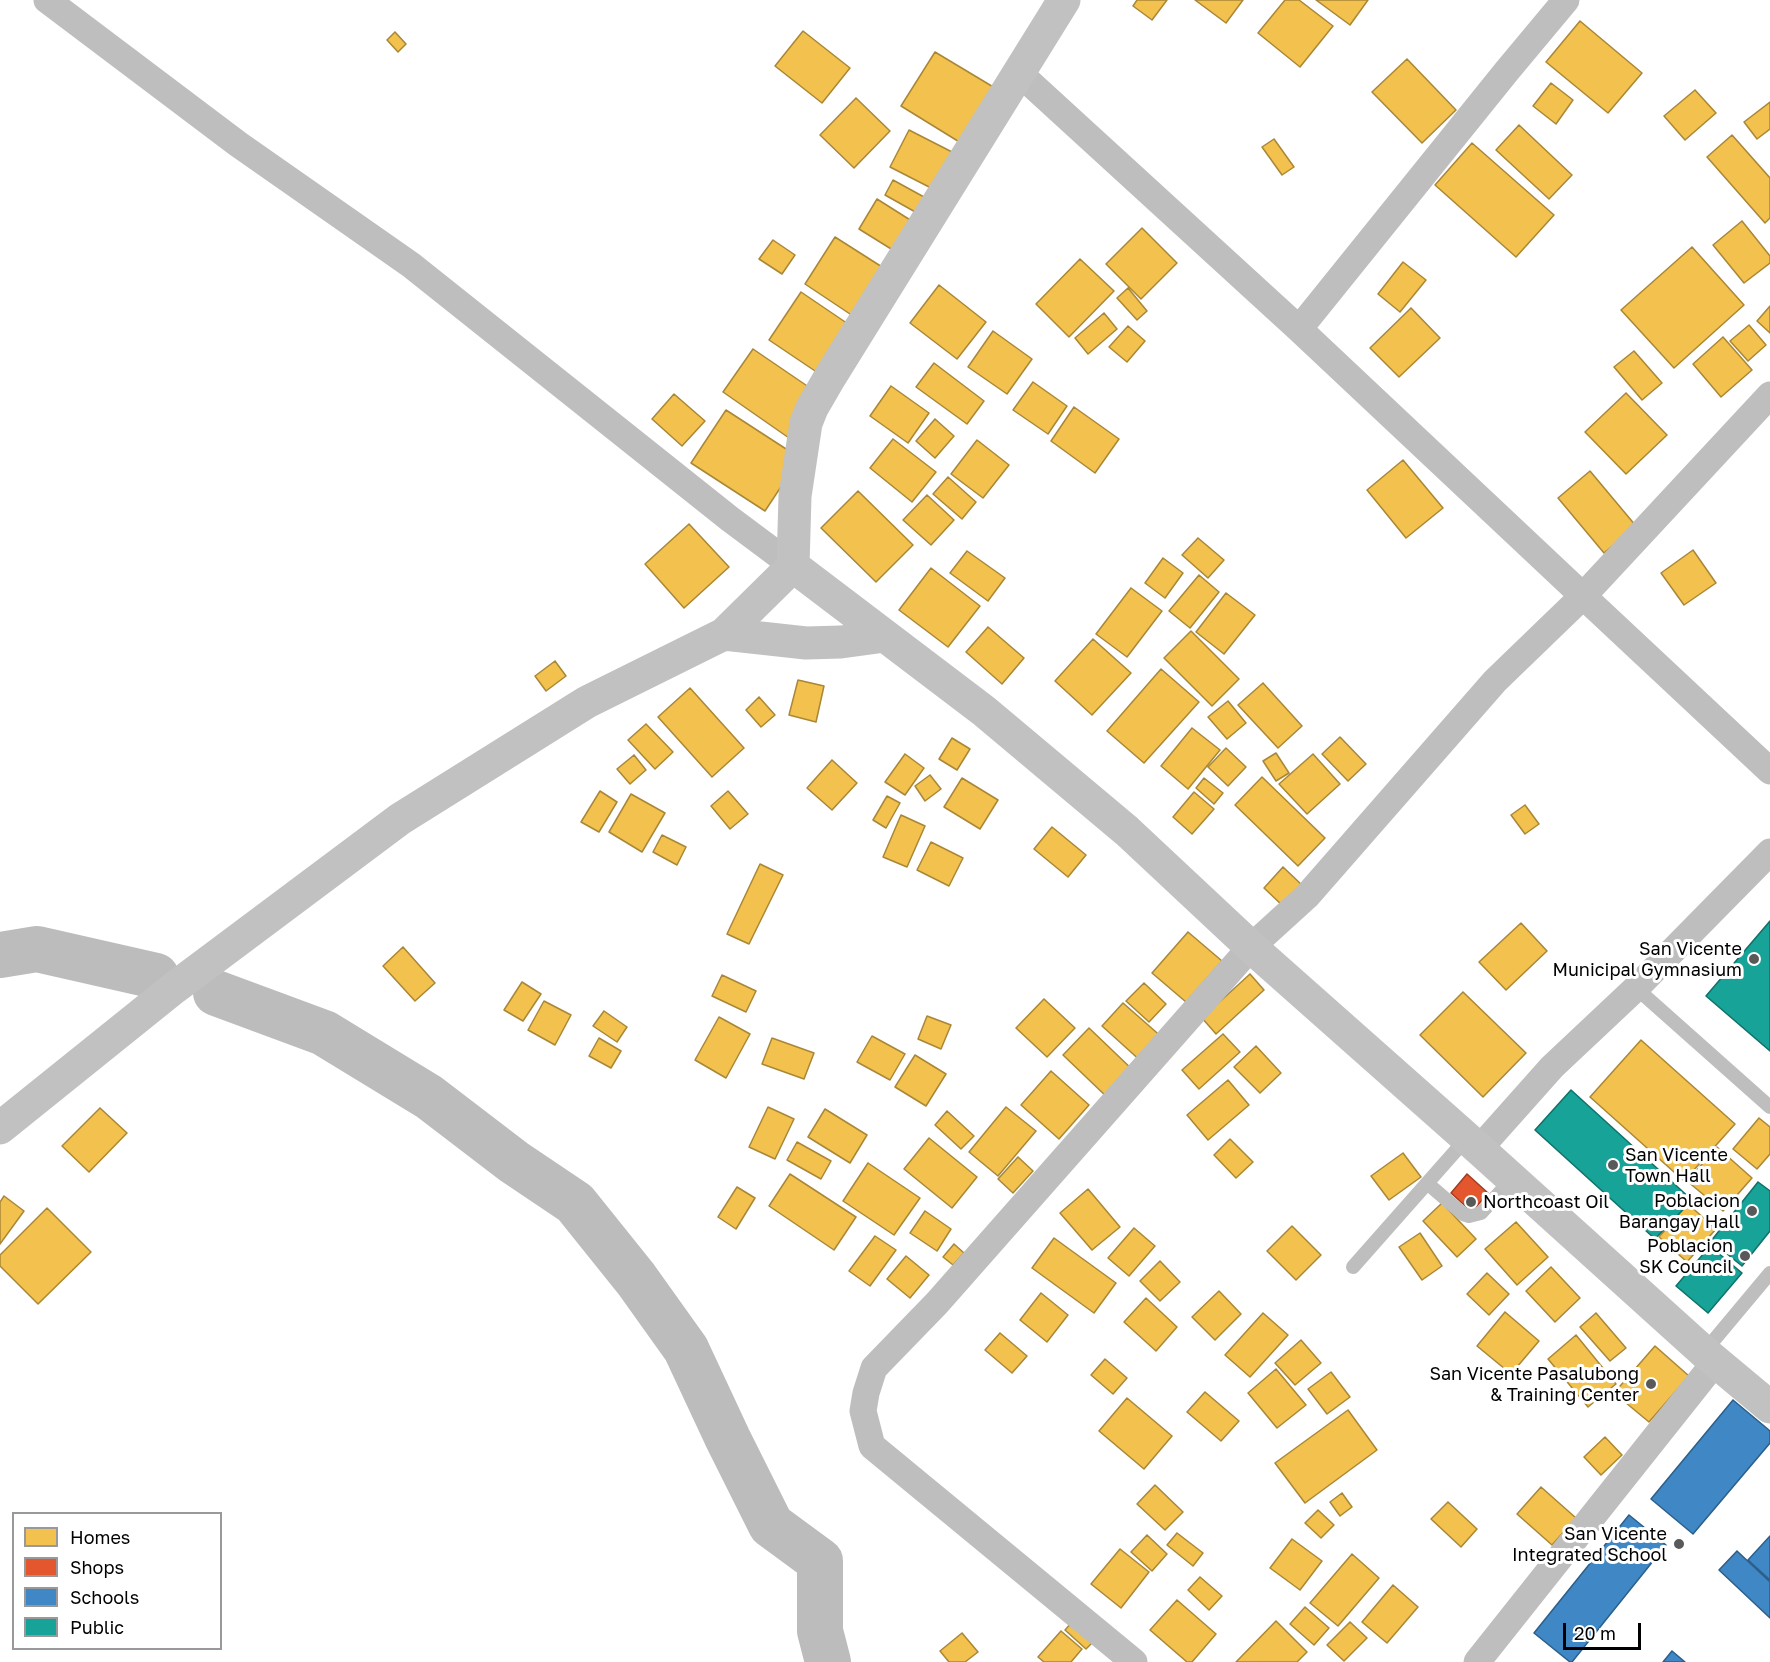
<!DOCTYPE html>
<html>
<head>
<meta charset="utf-8">
<style>
  body { margin:0 }
  #map { position:relative; width:1770px; height:1662px; overflow:hidden; background:#fff; font-family:"Golos Text",sans-serif }
  canvas { display:block }
  .legend { position:absolute; left:12px; top:1512px; width:210px; height:138px; box-sizing:border-box; background:#fff; border:2px solid #999; margin:0; padding:8px 10px; list-style:none; font-size:18px; color:#000 }
  .legend li { display:flex; align-items:center; gap:12px; height:30px }
  .legend b { width:30px; border:2px solid #999 }
  .scale { position:absolute; left:1563px; top:1623px; width:78px; height:27px; box-sizing:border-box; border:3px solid #000; border-top:0; padding-left:8px; font-size:18px; line-height:21px; white-space:nowrap; color:#000; -webkit-text-stroke:4px #fff; paint-order:stroke }
</style>
</head>
<body>
<div id="map">
<canvas width="1770" height="1662"></canvas>
<ul class="legend">
<li><b style="height:16px;background:#f2c14e"></b>Homes</li>
<li><b style="height:16px;background:#e4572e"></b>Shops</li>
<li><b style="height:16px;background:#3f88c5"></b>Schools</li>
<li><b style="height:16px;background:#17a398"></b>Public</li>
</ul>
<div class="scale">20 m</div>
</div>
<script>
const ctx = document.querySelector('canvas').getContext('2d');
ctx.lineJoin = 'round';
function fill(path, color) { ctx.fillStyle = color; ctx.fill(path, 'evenodd'); }
const shape = rows => new Path2D(rows.map(r => 'M' + r).join(''));
function stroke(path, color, width, dash) { ctx.strokeStyle = color; ctx.lineWidth = width; ctx.lineCap = dash ? 'butt' : 'round'; ctx.setLineDash(dash || []); ctx.stroke(path); }
function drawText(font, color, halo, rows, align = 'center') {
  ctx.font = font + ' "Golos Text",sans-serif'; ctx.lineWidth = 6; ctx.setLineDash([]); ctx.textBaseline = 'middle'; ctx.strokeStyle = halo; ctx.fillStyle = color; for (const [text, x, y, turn = 0] of rows) {
    ctx.save(); ctx.translate(x, y); ctx.rotate((+turn || 0) * Math.PI / 180); ctx.textAlign = isNaN(turn) ? turn : align; if (halo) ctx.strokeText(text, 0, 0); ctx.fillText(text, 0, 0); ctx.restore();
  }
}
const homes = shape([
  [1137,0,1167,0,1152,20,1133,6,1137,0],
  [1195,0,1243,0,1226,23,1195,0],
  [1285,0,1299,0,1333,26,1300,67,1258,33,1285,0],
  [1316,0,1368,0,1350,25,1316,0],
  [1580,21,1642,73,1608,113,1546,62,1580,21],
  [803,31,850,68,822,103,775,66,803,31],
  [395,32,406,44,398,52,387,40,395,32],
  [935,52,995,88,961,143,901,106,935,52],
  [1407,59,1456,110,1422,143,1372,92,1407,59],
  [1551,83,1573,100,1556,124,1533,106,1551,83],
  [1695,90,1716,113,1685,140,1664,116,1695,90],
  [856,98,890,131,854,168,820,135,856,98],
  [1770,102,1770,129,1757,139,1744,122,1770,102],
  [1519,125,1572,175,1549,199,1496,150,1519,125],
  [909,130,954,153,935,190,890,167,909,130],
  [1732,135,1770,178,1770,218,1765,223,1707,157,1732,135],
  [1274,139,1294,167,1282,175,1262,147,1274,139],
  [1472,143,1554,215,1516,257,1435,185,1472,143],
  [893,180,935,203,926,218,885,195,893,180],
  [877,199,915,223,896,252,859,229,877,199],
  [1742,221,1770,256,1770,263,1744,283,1713,245,1742,221],
  [1142,228,1177,263,1141,299,1106,264,1142,228],
  [835,237,890,272,859,320,805,284,835,237],
  [773,240,795,255,782,274,759,259,773,240],
  [1692,247,1744,305,1674,368,1621,310,1692,247],
  [1080,259,1114,291,1069,337,1036,304,1080,259],
  [1403,262,1426,280,1400,312,1378,294,1403,262],
  [939,285,986,322,957,359,910,323,939,285],
  [1128,288,1147,311,1137,320,1117,298,1128,288],
  [801,292,857,330,824,377,769,340,801,292],
  [1770,306,1770,333,1757,321,1770,306],
  [1411,308,1440,338,1399,377,1370,348,1411,308],
  [1104,313,1117,329,1088,354,1075,338,1104,313],
  [1749,325,1766,345,1748,361,1730,341,1749,325],
  [1128,326,1145,341,1127,362,1109,347,1128,326],
  [993,331,1032,359,1007,394,968,367,993,331],
  [1723,337,1752,370,1721,397,1693,364,1723,337],
  [753,349,819,394,789,438,723,392,753,349],
  [1634,351,1662,383,1642,400,1614,367,1634,351],
  [934,363,984,401,967,424,916,387,934,363],
  [1033,382,1067,406,1048,434,1013,410,1033,382],
  [891,386,929,413,908,443,870,416,891,386],
  [1626,393,1667,435,1626,474,1585,432,1626,393],
  [674,394,705,421,682,446,652,419,674,394],
  [1074,407,1119,439,1095,473,1051,441,1074,407],
  [726,410,800,458,765,511,691,463,726,410],
  [935,419,954,436,935,458,916,441,935,419],
  [893,439,936,472,912,502,870,468,893,439],
  [977,440,1009,465,983,498,951,474,977,440],
  [1403,460,1443,508,1406,538,1367,490,1403,460],
  [1590,471,1636,526,1604,553,1558,498,1590,471],
  [948,477,976,502,962,519,933,494,948,477],
  [858,491,913,545,876,582,821,528,858,491],
  [927,495,954,520,931,545,903,520,927,495],
  [689,524,729,567,684,608,645,564,689,524],
  [1198,538,1224,560,1208,578,1182,555,1198,538],
  [1693,550,1716,583,1684,605,1661,573,1693,550],
  [967,551,1005,578,988,601,950,573,967,551],
  [1163,558,1183,573,1165,598,1145,583,1163,558],
  [931,568,980,606,948,647,899,610,931,568],
  [1199,575,1219,592,1190,628,1169,611,1199,575],
  [1131,588,1162,611,1127,657,1096,634,1131,588],
  [1226,593,1255,615,1224,654,1196,632,1226,593],
  [988,627,1024,658,1002,684,966,652,988,627],
  [1191,631,1239,679,1212,706,1164,658,1191,631],
  [1093,639,1131,673,1092,715,1055,681,1093,639],
  [555,661,566,676,546,691,535,676,555,661],
  [1161,669,1199,702,1144,763,1107,731,1161,669],
  [798,680,824,686,816,722,789,715,798,680],
  [1263,683,1302,726,1278,748,1238,705,1263,683],
  [690,688,744,748,712,777,658,717,690,688],
  [759,697,775,715,761,727,746,710,759,697],
  [1228,701,1246,723,1227,739,1208,717,1228,701],
  [646,724,673,752,655,769,628,740,646,724],
  [1192,728,1220,750,1188,789,1161,766,1192,728],
  [1340,737,1366,764,1348,781,1322,754,1340,737],
  [952,738,970,749,957,770,939,759,952,738],
  [1226,748,1246,767,1228,786,1208,767,1226,748],
  [1276,753,1289,773,1276,781,1263,761,1276,753],
  [905,754,924,768,905,795,885,782,905,754],
  [1313,754,1340,784,1307,814,1279,784,1313,754],
  [634,755,646,770,630,784,617,769,634,755],
  [832,760,857,783,832,810,807,788,832,760],
  [930,775,941,789,925,801,915,786,930,775],
  [1262,777,1325,838,1298,866,1235,805,1262,777],
  [962,778,998,800,980,829,944,807,962,778],
  [1204,778,1223,793,1214,804,1196,788,1204,778],
  [600,791,617,802,599,832,581,822,600,791],
  [728,791,748,814,730,829,711,806,728,791],
  [1194,792,1214,809,1192,834,1173,817,1194,792],
  [631,794,665,813,642,852,609,832,631,794],
  [887,796,900,803,886,828,873,820,887,796],
  [1525,805,1539,824,1525,834,1511,815,1525,805],
  [901,815,925,826,907,867,883,857,901,815],
  [1052,827,1086,855,1068,877,1034,849,1052,827],
  [662,835,686,847,677,865,653,852,662,835],
  [931,842,963,858,949,886,917,870,931,842],
  [760,864,783,875,749,944,727,934,760,864],
  [1283,867,1303,886,1284,907,1264,888,1283,867],
  [1521,923,1547,951,1506,990,1479,962,1521,923],
  [1188,932,1222,961,1186,1002,1152,973,1188,932],
  [403,947,435,983,415,1001,383,966,403,947],
  [1250,974,1264,990,1216,1034,1202,1018,1250,974],
  [722,975,756,991,746,1012,712,996,722,975],
  [522,982,541,994,523,1021,504,1010,522,982],
  [1144,983,1166,1004,1149,1022,1126,1001,1144,983],
  [1463,992,1526,1053,1483,1097,1420,1035,1463,992],
  [1044,999,1075,1028,1047,1057,1016,1028,1044,999],
  [544,1001,571,1015,555,1045,528,1030,544,1001],
  [1123,1003,1164,1039,1143,1063,1102,1026,1123,1003],
  [604,1011,627,1027,617,1042,593,1026,604,1011],
  [927,1016,951,1025,941,1049,918,1039,927,1016],
  [719,1017,750,1034,726,1078,695,1060,719,1017],
  [1089,1028,1136,1073,1110,1100,1063,1055,1089,1028],
  [1223,1034,1240,1052,1199,1089,1182,1070,1223,1034],
  [872,1036,905,1054,890,1080,857,1062,872,1036],
  [599,1038,621,1051,611,1068,589,1056,599,1038],
  [772,1038,814,1053,804,1079,762,1064,772,1038],
  [1641,1040,1735,1124,1684,1181,1590,1097,1641,1040],
  [1256,1046,1281,1073,1260,1093,1234,1067,1256,1046],
  [915,1055,946,1074,926,1106,895,1087,915,1055],
  [1051,1071,1089,1105,1059,1139,1021,1105,1051,1071],
  [1228,1080,1249,1105,1208,1140,1187,1115,1228,1080],
  [768,1107,794,1119,775,1159,749,1147,768,1107],
  [1006,1107,1036,1131,998,1176,969,1152,1006,1107],
  [100,1108,127,1133,89,1172,62,1146,100,1108],
  [825,1109,867,1135,850,1163,808,1137,825,1109],
  [947,1111,974,1136,961,1149,935,1125,947,1111],
  [1759,1118,1770,1127,1770,1154,1757,1169,1733,1149,1759,1118],
  [929,1138,977,1177,952,1208,904,1169,929,1138],
  [1230,1139,1253,1162,1236,1178,1214,1155,1230,1139],
  [797,1142,831,1161,821,1179,787,1160,797,1142],
  [1717,1147,1752,1178,1723,1211,1687,1181,1717,1147],
  [1403,1153,1421,1177,1389,1200,1371,1176,1403,1153],
  [1018,1157,1033,1171,1013,1193,998,1179,1018,1157],
  [868,1163,920,1198,894,1235,843,1201,868,1163],
  [790,1174,856,1217,834,1250,769,1206,790,1174],
  [737,1187,755,1198,736,1229,718,1217,737,1187],
  [1088,1189,1120,1227,1092,1250,1060,1213,1088,1189],
  [4,1196,24,1211,0,1244,0,1202,4,1196],
  [1442,1203,1476,1239,1457,1257,1423,1221,1442,1203],
  [1688,1204,1716,1229,1687,1262,1659,1237,1688,1204],
  [47,1208,91,1252,38,1304,0,1266,0,1255,47,1208],
  [925,1211,951,1229,937,1251,910,1233,925,1211],
  [1516,1222,1548,1257,1517,1285,1485,1249,1516,1222],
  [1292,1226,1321,1255,1296,1280,1267,1251,1292,1226],
  [1134,1228,1155,1246,1129,1276,1108,1258,1134,1228],
  [1420,1233,1442,1266,1422,1280,1399,1247,1420,1233],
  [875,1236,896,1250,870,1286,849,1271,875,1236],
  [1054,1238,1116,1283,1094,1313,1032,1268,1054,1238],
  [954,1244,964,1253,953,1265,943,1257,954,1244],
  [906,1256,929,1275,910,1298,887,1279,906,1256],
  [1160,1261,1180,1282,1160,1301,1140,1281,1160,1261],
  [1551,1267,1580,1298,1555,1322,1526,1291,1551,1267],
  [1487,1273,1509,1294,1489,1315,1467,1294,1487,1273],
  [1219,1291,1241,1314,1215,1340,1192,1317,1219,1291],
  [1041,1293,1068,1315,1047,1342,1020,1320,1041,1293],
  [1146,1298,1177,1327,1156,1351,1124,1322,1146,1298],
  [1505,1312,1539,1341,1511,1374,1477,1346,1505,1312],
  [1263,1313,1288,1335,1250,1377,1225,1355,1263,1313],
  [1596,1313,1626,1348,1610,1361,1580,1327,1596,1313],
  [1000,1333,1027,1356,1012,1373,985,1350,1000,1333],
  [1576,1335,1616,1384,1588,1407,1548,1359,1576,1335],
  [1301,1340,1321,1363,1295,1385,1275,1363,1301,1340],
  [1655,1346,1689,1376,1649,1422,1614,1393,1655,1346],
  [1105,1359,1127,1378,1113,1394,1091,1375,1105,1359],
  [1276,1369,1306,1405,1277,1428,1248,1393,1276,1369],
  [1331,1372,1350,1397,1327,1414,1308,1389,1331,1372],
  [1205,1392,1239,1421,1221,1441,1187,1412,1205,1392],
  [1127,1398,1172,1436,1144,1469,1099,1431,1127,1398],
  [1348,1410,1377,1450,1305,1503,1275,1463,1348,1410],
  [1605,1437,1622,1455,1601,1475,1584,1457,1605,1437],
  [1155,1485,1183,1512,1165,1530,1137,1504,1155,1485],
  [1541,1487,1576,1518,1552,1545,1517,1514,1541,1487],
  [1342,1493,1352,1507,1340,1516,1330,1502,1342,1493],
  [1448,1502,1477,1529,1461,1547,1431,1519,1448,1502],
  [1318,1510,1334,1525,1321,1538,1305,1523,1318,1510],
  [1177,1533,1203,1553,1193,1566,1167,1545,1177,1533],
  [1147,1535,1167,1554,1152,1571,1131,1552,1147,1535],
  [1292,1539,1322,1561,1300,1590,1270,1568,1292,1539],
  [1120,1549,1149,1572,1121,1608,1091,1584,1120,1549],
  [1352,1554,1379,1578,1338,1626,1310,1603,1352,1554],
  [1200,1577,1222,1596,1209,1610,1188,1590,1200,1577],
  [1393,1585,1418,1607,1387,1643,1362,1622,1393,1585],
  [1177,1600,1216,1634,1192,1662,1187,1662,1150,1630,1177,1600],
  [1305,1607,1329,1628,1314,1645,1290,1624,1305,1607],
  [1073,1621,1094,1641,1086,1649,1065,1630,1073,1621],
  [1276,1621,1307,1652,1297,1662,1236,1662,1276,1621],
  [1350,1622,1367,1638,1344,1661,1327,1645,1350,1622],
  [1061,1631,1082,1649,1071,1662,1044,1662,1038,1657,1061,1631],
  [962,1633,978,1652,965,1662,949,1662,940,1651,962,1633]
]);
const shops = shape([
  [1467,1174,1488,1193,1472,1212,1451,1193,1467,1174]
]);
const schools = shape([
  [1733,1400,1770,1431,1770,1443,1693,1534,1651,1499,1733,1400],
  [1629,1515,1666,1545,1572,1662,1570,1662,1534,1633,1629,1515],
  [1770,1536,1770,1580,1748,1560,1770,1536],
  [1737,1551,1770,1582,1770,1618,1719,1570,1737,1551],
  [1672,1651,1685,1662,1663,1662,1672,1651]
]);
const public = shape([
  [1770,921,1770,1051,1706,996,1770,921],
  [1571,1090,1692,1200,1655,1239,1535,1130,1571,1090],
  [1758,1182,1770,1191,1770,1231,1742,1266,1711,1241,1758,1182],
  [1710,1246,1742,1273,1708,1313,1676,1286,1710,1246]
]);
const river = shape([
  [0,955,37,949,156,976],
  [216,993,324,1033,429,1097,514,1162,575,1203,636,1279,686,1349,728,1439,771,1525,820,1561,820,1631,828,1662]
]);
const service = shape([
  [1636,988,1770,1107],
  [1427,1183,1463,1214,1469,1216,1481,1213,1512,1179],
  [1353,1267,1467,1138],
  [1704,1352,1770,1273]
]);
const minor = shape([
  [47,0,238,144,411,265,730,519,793,566],
  [1018,72,1299,329,1583,596,1770,771],
  [1299,329,1506,72,1566,0],
  [1479,1149,1552,1067,1636,988,1770,852],
  [1134,1662,872,1446,863,1411,866,1393,874,1368,937,1303,1251,947,1307,896,1495,681,1583,596,1770,395],
  [1477,1662,1716,1361]
]);
const secondary = shape([
  [793,566,984,711,1127,831,1251,947,1479,1149,1704,1352,1770,1407],
  [724,634,806,643,841,642,885,636],
  [0,1128,174,988,400,819,587,702,724,634,793,566,795,496,806,423,812,408,830,377,1064,0]
]);
const markers = [
  [1754,959,6,"#595959"],
  [1613,1165,6,"#595959"],
  [1471,1202,6,"#595959"],
  [1752,1211,6,"#595959"],
  [1745,1256,6,"#595959"],
  [1651,1384,6,"#595959"],
  [1679,1544,6,"#595959"]
];
const poiNames = [
  ["San Vicente",1742,949],
  ["Municipal Gymnasium",1742,970],
  ["San Vicente",1625,1155,"left"],
  ["Town Hall",1625,1176,"left"],
  ["Poblacion",1740,1201],
  ["Barangay Hall",1740,1222],
  ["Northcoast Oil",1483,1202,"left"],
  ["Poblacion",1733,1246],
  ["SK Council",1733,1267],
  ["San Vicente Pasalubong",1639,1374],
  ["& Training Center",1639,1395],
  ["San Vicente",1667,1534],
  ["Integrated School",1667,1555]
];
fill(homes, '#f2c14e');
stroke(homes, '#a98737', 1.5);
fill(shops, '#e4572e');
stroke(shops, '#a03d20', 1.5);
fill(schools, '#3f88c5');
stroke(schools, '#2c5f8a', 1.5);
fill(public, '#17a398');
stroke(public, '#10726a', 1.5);
stroke(river, '#bcbcbc', 46);
stroke(service, '#bebebe', 14);
stroke(minor, '#bebebe', 27);
stroke(secondary, '#c1c1c1', 33);
for (const [x, y, r, color] of markers) { const dot = new Path2D(); dot.arc(x, y, r, 0, 2 * Math.PI); ctx.fillStyle = color; ctx.fill(dot); stroke(dot, '#fff', 2); }
drawText('18px', '#000', '#fff', poiNames, 'right');
</script>
</body>
</html>
